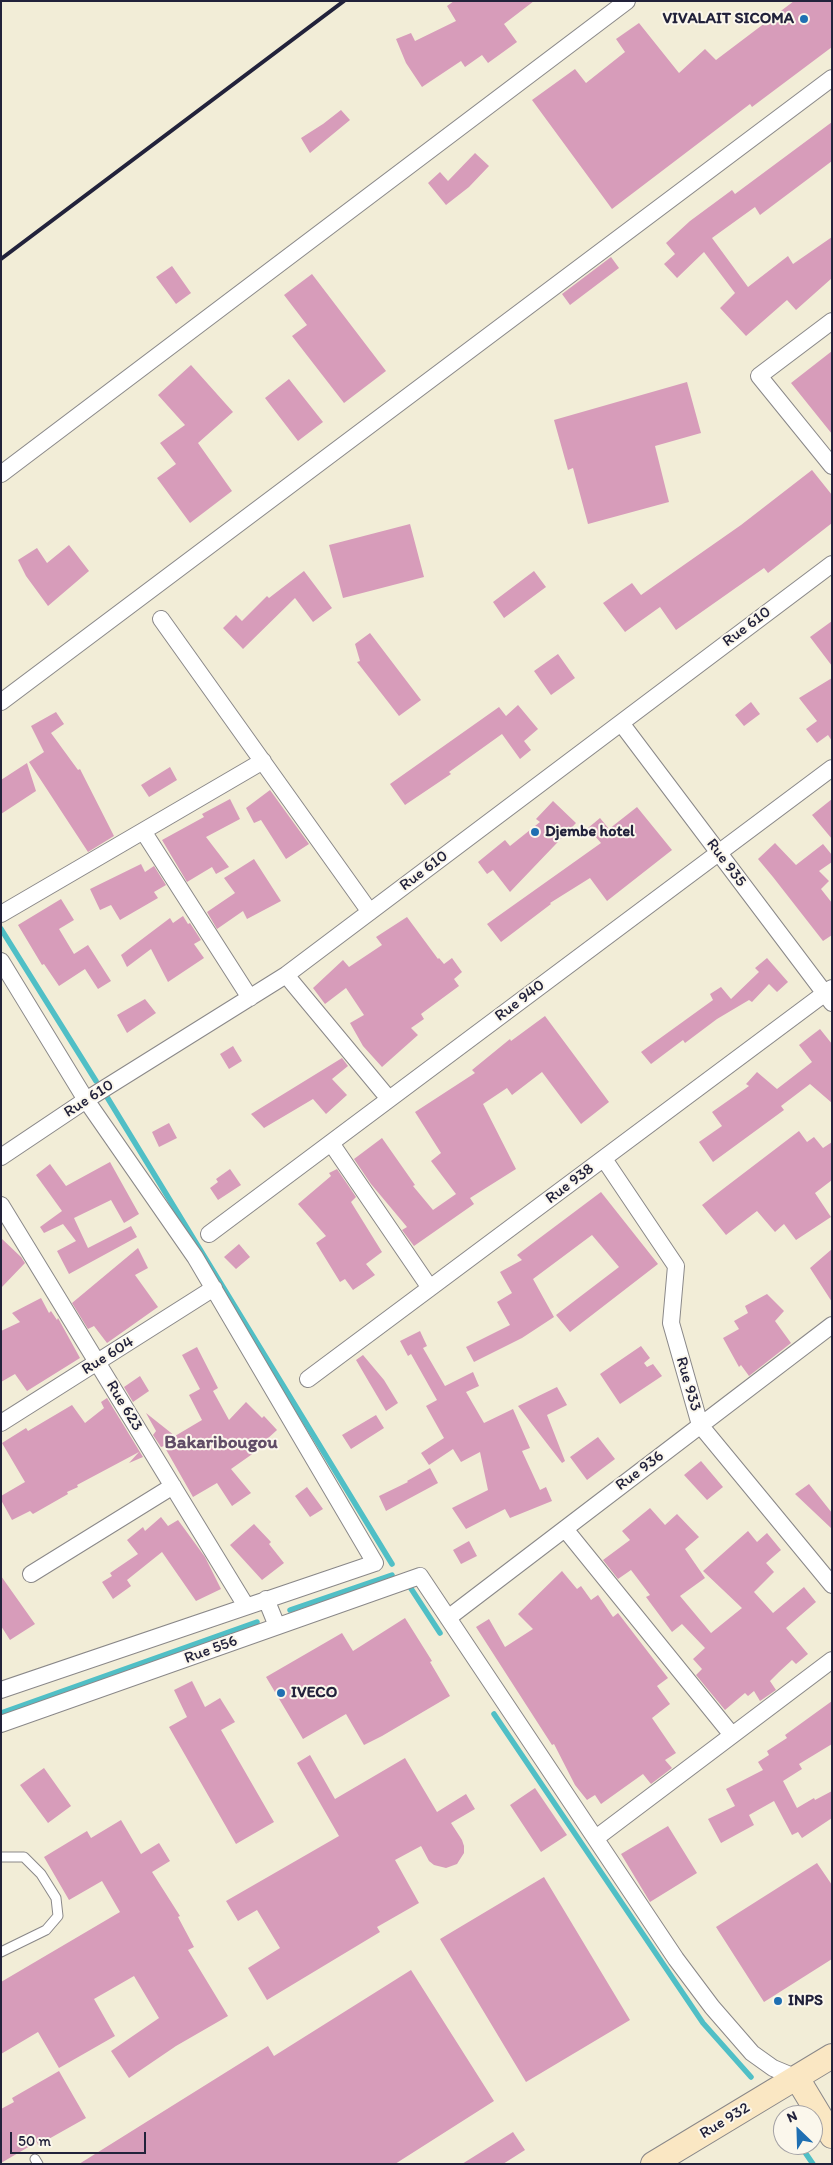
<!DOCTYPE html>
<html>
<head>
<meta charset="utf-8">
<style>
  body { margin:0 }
  #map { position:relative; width:833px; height:2165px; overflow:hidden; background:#f2edd7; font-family:Itim,sans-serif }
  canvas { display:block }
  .frame { position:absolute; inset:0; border:2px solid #22223b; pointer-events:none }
  .north { position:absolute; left:773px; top:2105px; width:50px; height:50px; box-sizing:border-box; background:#fbf7ec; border:1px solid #a4a2a5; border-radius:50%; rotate:336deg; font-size:14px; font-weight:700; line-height:20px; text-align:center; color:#22223b }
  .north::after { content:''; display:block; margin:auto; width:18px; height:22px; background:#1f6fb2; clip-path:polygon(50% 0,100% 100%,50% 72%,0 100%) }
  .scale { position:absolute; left:10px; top:2132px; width:136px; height:22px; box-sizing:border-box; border:2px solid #22223b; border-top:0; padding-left:6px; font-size:15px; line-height:18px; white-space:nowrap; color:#22223b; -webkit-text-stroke:4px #fbf7ec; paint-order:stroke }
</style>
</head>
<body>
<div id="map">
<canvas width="833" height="2165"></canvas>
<div class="frame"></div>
<div class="north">N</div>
<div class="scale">50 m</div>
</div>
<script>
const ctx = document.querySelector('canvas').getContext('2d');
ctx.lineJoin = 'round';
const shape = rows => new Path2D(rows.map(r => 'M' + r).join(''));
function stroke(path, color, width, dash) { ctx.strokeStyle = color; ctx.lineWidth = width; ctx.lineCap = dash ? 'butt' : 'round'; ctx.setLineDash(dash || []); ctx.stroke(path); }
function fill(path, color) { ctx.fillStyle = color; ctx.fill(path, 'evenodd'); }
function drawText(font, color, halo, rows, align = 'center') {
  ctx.font = font + ' Itim,sans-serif'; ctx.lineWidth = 4; ctx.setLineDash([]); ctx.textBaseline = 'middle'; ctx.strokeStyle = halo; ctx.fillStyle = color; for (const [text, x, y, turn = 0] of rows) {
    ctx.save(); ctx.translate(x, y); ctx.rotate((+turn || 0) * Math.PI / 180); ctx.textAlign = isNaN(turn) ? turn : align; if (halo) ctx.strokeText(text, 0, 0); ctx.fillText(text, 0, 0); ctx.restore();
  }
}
const stream = shape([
  [1,929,96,1081],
  [107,1097,392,1564],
  [410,1587,440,1633],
  [290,1610,392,1575],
  [1,1713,257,1622],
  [494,1714,703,2023,751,2077],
  [800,2145,813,2164]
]);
const building = shape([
  [454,1,534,1,504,24,517,42,488,63,482,55,465,67,461,61,422,87,406,63,396,39,411,33,415,41,456,21,447,6],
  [794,1,832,1,832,47,752,107,750,104,612,209,532,100,575,69,586,83,625,52,616,39,639,23,679,73,705,49,716,60],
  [341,110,350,120,310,153,301,138,323,124],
  [832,122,832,161,760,215,755,207,712,238,748,287,788,256,793,264,832,237,832,278,796,310,787,300,746,336,720,308,735,293,704,252,677,278,664,264,675,254,666,243,690,221,732,190,735,194],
  [475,153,489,166,469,187,446,205,428,183,440,172,448,181],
  [611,257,619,268,570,305,562,294],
  [172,266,191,293,176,304,156,277],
  [312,274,386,371,344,403,292,336,307,325,284,295],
  [832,351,832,434,791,383],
  [191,365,233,412,198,443,232,491,190,523,157,478,176,464,160,443,185,425,158,395],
  [289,379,323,422,298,441,265,398],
  [687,382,701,433,655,446,669,502,588,524,573,468,568,470,554,420],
  [812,470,832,495,832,523,768,573,764,568,676,630,660,607,625,632,603,603,632,583,641,595,741,525],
  [410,524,424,577,343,598,329,545],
  [69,545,89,571,48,606,26,576,18,560,37,548,47,563],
  [304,571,332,608,313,622,295,598,243,649,223,628,236,615,242,621,267,596,269,598],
  [534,571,546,587,504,618,493,602],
  [832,621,832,666,810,637],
  [370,633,421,700,399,716,357,662,360,661,355,644],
  [558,654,575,678,551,695,534,671],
  [832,678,832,741,828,735,817,743,806,729,817,721,799,698],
  [751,702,760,714,744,726,735,715],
  [518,705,538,729,524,741,531,750,520,759,502,734,449,772,451,774,405,805,390,784,499,707,506,716],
  [56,712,64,724,51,733,78,770,80,769,114,836,88,852,29,762,44,752,31,726],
  [27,763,36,791,1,814,1,780],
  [170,767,177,780,149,797,141,785],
  [270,790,309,844,286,859,261,820,254,823,246,808],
  [230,799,240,819,206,837,229,867,216,874,212,867,187,882,162,840,204,817,202,814],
  [832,799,832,839,812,815],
  [553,801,576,823,510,892,493,870,487,874,478,862,505,840,510,846,540,822,536,819],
  [637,807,672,850,607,901,590,878,550,903,551,904,501,942,487,924,601,843,588,828,600,818,609,829],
  [775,843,796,865,823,844,832,855,832,862,819,871,829,881,821,889,832,903,832,935,823,941,773,877,758,859],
  [254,859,281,901,247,919,243,911,217,929,207,912,235,893,224,878],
  [141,864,145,872,154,866,166,885,154,892,158,898,120,920,111,905,100,910,90,889],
  [61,899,74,920,59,929,74,954,88,945,111,981,98,989,85,969,59,986,44,964,42,965,18,925],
  [183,916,188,924,190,923,201,940,194,944,204,958,168,982,151,949,127,967,121,955,170,918,173,923],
  [407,917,438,959,439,958,444,964,452,958,462,972,454,979,459,986,421,1014,424,1019,411,1028,418,1035,382,1067,363,1046,350,1023,364,1015,346,988,325,1004,313,988,343,960,349,967,382,945,376,937],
  [767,958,788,982,777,992,769,984,752,1002,749,1000,717,1019,685,1043,683,1040,651,1064,641,1052,713,1000,710,994,721,987,731,999,759,972,755,968],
  [145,999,156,1013,127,1033,117,1015],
  [545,1016,609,1102,581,1124,542,1072,512,1095,507,1088,483,1104,516,1169,470,1198,474,1204,414,1246,402,1230,407,1227,371,1184,354,1159,382,1138,415,1185,413,1186,433,1210,456,1194,431,1161,441,1153,415,1112,475,1073,472,1070,510,1039,511,1041],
  [820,1029,832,1044,832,1103,810,1084,781,1106,784,1110,713,1162,699,1142,722,1126,712,1112,749,1086,746,1084,757,1072,777,1089,812,1062,799,1045],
  [233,1046,242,1061,229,1069,220,1054],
  [342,1058,348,1066,332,1079,347,1095,326,1114,313,1099,264,1128,251,1114],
  [169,1123,177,1138,159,1147,152,1132],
  [799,1131,807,1142,814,1137,823,1148,832,1142,832,1180,815,1193,831,1217,796,1240,784,1224,775,1232,757,1211,726,1235,702,1205],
  [110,1162,139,1214,124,1223,111,1200,74,1218,88,1248,131,1226,137,1237,69,1274,57,1251,76,1241,63,1224,44,1233,40,1227,62,1211,36,1175,50,1164,66,1186],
  [230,1169,241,1185,218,1200,210,1188,218,1182,216,1179],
  [337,1169,356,1197,351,1202,382,1252,366,1264,375,1275,353,1290,345,1279,340,1282,316,1243,326,1236,298,1204,331,1176,329,1173],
  [601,1192,658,1264,570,1332,556,1315,619,1267,592,1235,533,1279,554,1317,522,1338,474,1362,466,1347,510,1325,497,1302,512,1293,500,1272,522,1260,517,1255],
  [1,1238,21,1257,25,1263,1,1288],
  [239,1244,250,1257,236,1269,224,1257],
  [138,1248,148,1268,135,1275,158,1307,107,1343,94,1326,88,1329,72,1303],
  [832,1249,832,1302,810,1268],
  [767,1294,784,1311,775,1321,791,1343,749,1376,741,1365,739,1367,723,1338,739,1329,734,1321,748,1313,745,1306],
  [41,1298,49,1313,51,1311,57,1320,58,1318,80,1358,27,1391,15,1374,1,1382,1,1331,20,1322,12,1313],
  [420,1331,427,1346,423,1348,445,1386,473,1372,479,1386,466,1392,484,1423,513,1409,530,1448,522,1451,540,1490,546,1487,552,1501,510,1518,505,1509,466,1529,452,1508,488,1490,480,1452,461,1462,453,1449,429,1465,421,1453,444,1438,426,1406,437,1400,411,1354,408,1356,400,1341],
  [641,1346,650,1358,644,1363,647,1367,653,1364,662,1376,620,1404,600,1374],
  [197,1347,218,1388,213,1391,229,1420,246,1402,262,1418,264,1416,277,1430,266,1440,268,1443,231,1469,251,1493,232,1506,217,1483,193,1497,164,1446,161,1447,153,1435,156,1431,146,1413,175,1436,202,1420,189,1395,200,1389,182,1355],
  [363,1355,384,1380,398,1403,386,1411,356,1360],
  [140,1376,149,1391,133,1402,124,1387],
  [557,1387,567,1405,547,1415,565,1461,562,1463,518,1406],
  [107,1398,143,1457,129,1463,139,1452,77,1485,78,1487,67,1492,68,1494,33,1514,30,1511,12,1520,1,1500,1,1496,25,1482,2,1443,26,1428,28,1431,72,1405,85,1423,104,1408,101,1402],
  [376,1415,384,1428,351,1449,342,1435],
  [598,1437,615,1459,587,1480,570,1457],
  [701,1461,723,1487,707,1500,684,1475],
  [430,1468,438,1483,386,1511,379,1496,408,1482,407,1481],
  [809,1484,832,1513,832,1529,795,1494],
  [307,1487,323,1509,310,1517,295,1496],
  [650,1508,665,1525,677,1514,699,1537,685,1549,705,1578,680,1596,711,1633,742,1608,703,1571,748,1531,757,1542,767,1533,781,1550,766,1563,774,1572,754,1592,773,1613,804,1587,816,1602,786,1628,808,1654,796,1664,792,1660,779,1672,770,1681,776,1690,760,1701,754,1691,748,1696,745,1693,725,1710,696,1675,702,1669,693,1659,705,1648,682,1624,672,1632,646,1597,650,1595,631,1570,618,1579,603,1560,630,1540,622,1531],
  [161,1517,168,1526,178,1520,205,1557,221,1589,196,1601,162,1552,127,1580,131,1586,113,1599,102,1582,112,1576,110,1573,138,1554,127,1540,143,1527,145,1531],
  [254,1524,271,1542,269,1544,284,1563,262,1580,230,1545],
  [469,1541,477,1556,461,1564,453,1550],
  [562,1571,577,1589,581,1586,591,1600,598,1595,613,1617,618,1613,668,1678,657,1686,670,1704,652,1718,676,1753,665,1760,672,1768,651,1784,643,1774,601,1804,595,1795,587,1800,575,1785,554,1744,552,1745,476,1627,489,1619,505,1647,533,1629,518,1614],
  [1,1576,35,1624,10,1640,1,1626],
  [405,1618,432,1661,430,1662,450,1696,382,1736,364,1745,346,1714,303,1739,266,1677,342,1633,353,1651],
  [192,1681,205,1707,220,1698,235,1722,221,1730,274,1822,236,1844,169,1727,187,1717,174,1690],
  [832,1701,832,1744,799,1764,802,1769,783,1781,797,1808,814,1798,815,1800,832,1791,832,1818,802,1838,798,1832,792,1835,774,1801,749,1815,754,1825,721,1843,708,1819,735,1806,726,1789,763,1770,758,1762,769,1755,767,1751,787,1738,785,1735],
  [310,1755,335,1799,405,1758,437,1812,466,1794,475,1809,451,1823,462,1840,464,1846,464,1853,457,1864,446,1868,434,1865,429,1861,421,1846,395,1860,419,1903,377,1927,380,1932,267,2000,248,1968,280,1948,257,1910,238,1921,226,1901,339,1836,297,1763],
  [44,1768,71,1806,48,1823,20,1785],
  [535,1788,567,1835,541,1852,510,1805],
  [121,1820,141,1854,159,1843,170,1861,152,1872,180,1916,178,1917,194,1947,188,1950,228,2016,176,2046,129,2078,111,2051,159,2018,134,1976,94,1999,115,2036,59,2068,38,2032,1,2054,1,1982,120,1912,102,1881,69,1900,44,1857,87,1831,91,1838],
  [668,1826,697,1873,650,1902,621,1854],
  [817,1863,832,1885,832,1959,764,2002,716,1927],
  [544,1877,630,2020,526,2082,440,1939],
  [411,1970,494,2101,395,2164,79,2164,268,2046,274,2056],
  [59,2071,86,2118,38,2145,37,2142,1,2163,1,2109,14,2102,12,2098],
  [513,2132,525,2150,503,2164,462,2164]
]);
const lane = shape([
  [1,1857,24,1857,41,1874,56,1898,58,1916,46,1930,1,1952],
  [35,2159,38,2164]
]);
const street = shape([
  [832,321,759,376,832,466],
  [1,474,627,1],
  [161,619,370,912],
  [1,702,832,78],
  [621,723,832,1003],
  [143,831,250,998],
  [1,914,263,761],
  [1,961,86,1100,195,1257,375,1563,1,1690],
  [286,975,389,1099],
  [331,1143,430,1288],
  [1,1157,86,1100,286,975,832,564],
  [604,1159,676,1266,671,1323,700,1425,832,1585],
  [1,1205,246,1606],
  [209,1234,832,768],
  [308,1379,832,988],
  [1,1423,214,1288],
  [565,1529,732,1735],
  [31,1574,173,1486],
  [266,1599,277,1626],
  [448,1618,832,1325],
  [1,1724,420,1576,676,1959,712,2007,752,2053,773,2068,797,2078],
  [596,1838,832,1660]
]);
const secondary = shape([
  [797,2078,832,2136],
  [653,2164,832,2056]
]);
const rail = shape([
  [1,259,344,1]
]);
const markers = [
  [804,19,5,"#1f6fb2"],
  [535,832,5,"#1f6fb2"],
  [281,1693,5,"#1f6fb2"],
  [778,2001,5,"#1f6fb2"]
];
const poiNames = [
  ["VIVALAIT SICOMA",794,19,"right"],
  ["Djembe hotel",545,832],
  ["IVECO",291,1693],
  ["INPS",788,2001]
];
const streetNames = [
  ["Rue 610",747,627,-37],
  ["Rue 935",726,863,53],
  ["Rue 610",424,871,-37],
  ["Rue 940",520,1001,-37],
  ["Rue 610",89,1099,-33],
  ["Rue 938",570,1184,-37],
  ["Rue 604",108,1356,-32],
  ["Rue 933",688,1384,74],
  ["Rue 623",124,1406,59],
  ["Rue 936",640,1471,-37],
  ["Rue 556",211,1650,-20],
  ["Rue 932",725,2121,-31]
];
const quarterNames = [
  ["Bakaribougou",221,1443]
];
stroke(stream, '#50bfc6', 5.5);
fill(building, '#d79cba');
stroke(lane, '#8a8889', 11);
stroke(street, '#8a8889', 18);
stroke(secondary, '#8a8889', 26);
stroke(lane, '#fff', 9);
stroke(street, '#fff', 16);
stroke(secondary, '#fae7c3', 24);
stroke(rail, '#22223b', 4);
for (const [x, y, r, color] of markers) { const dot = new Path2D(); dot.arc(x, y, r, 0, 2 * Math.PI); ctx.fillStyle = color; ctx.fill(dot); stroke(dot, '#fbf7ec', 2); }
drawText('bold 16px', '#22223b', '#fbf7ec', poiNames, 'left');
drawText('16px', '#22223b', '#fbf7ec', streetNames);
drawText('bold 19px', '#614d67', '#fbf7ec', quarterNames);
</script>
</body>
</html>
